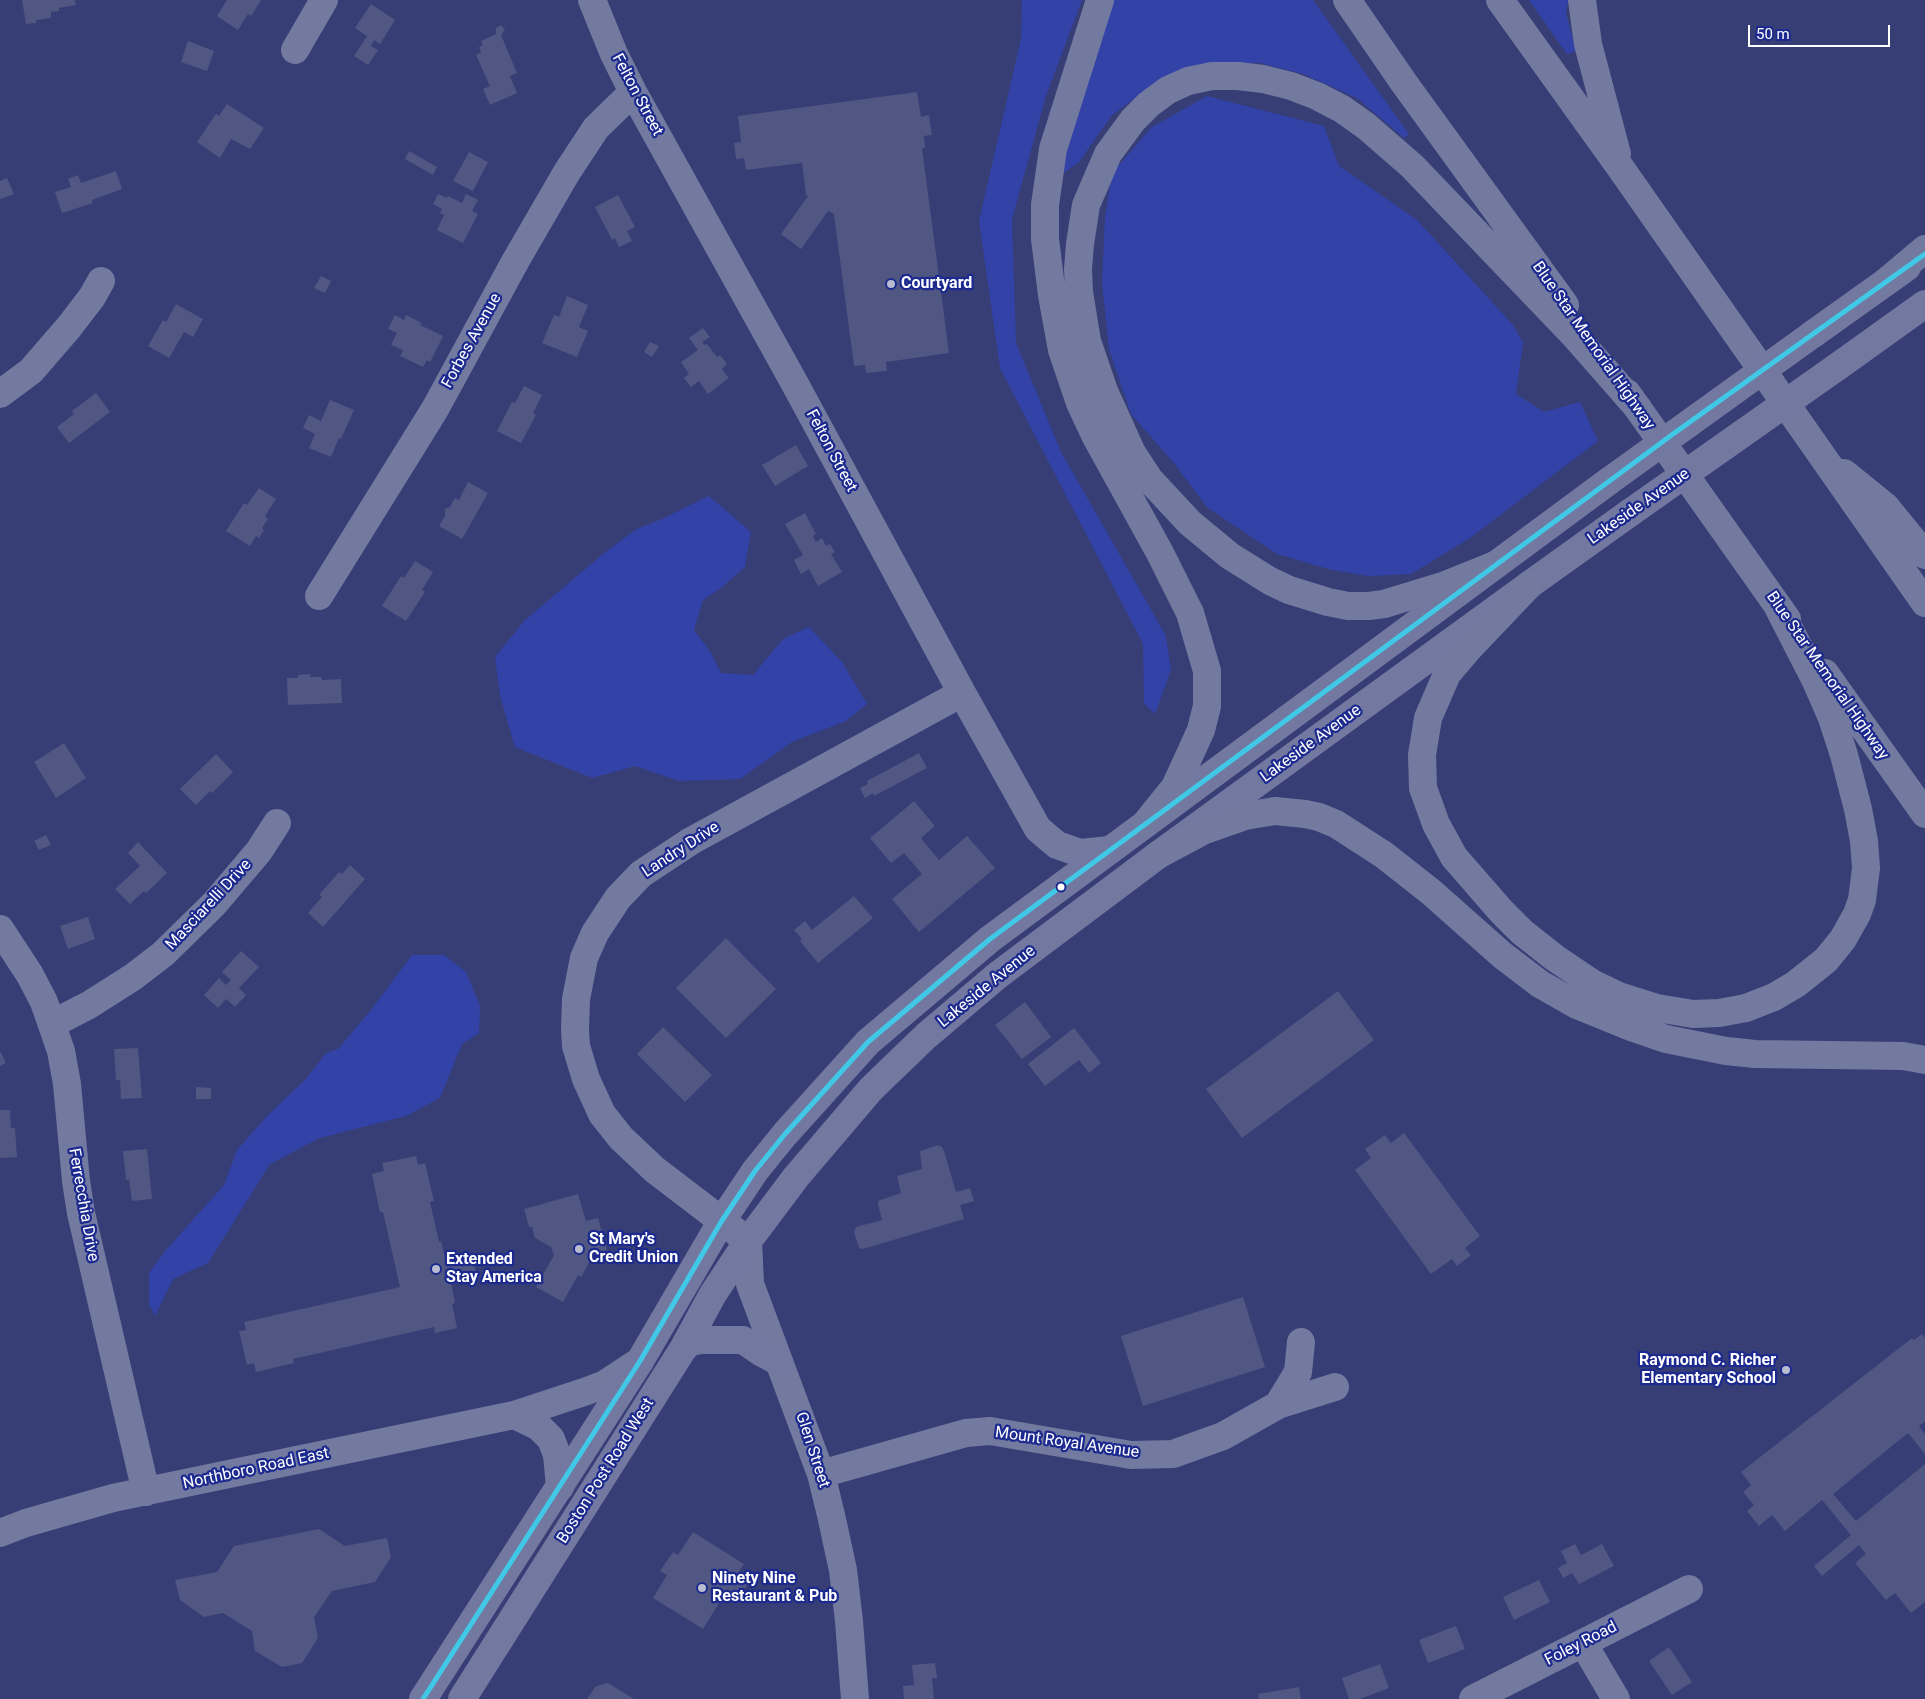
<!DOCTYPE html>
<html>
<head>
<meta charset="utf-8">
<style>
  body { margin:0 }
  #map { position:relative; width:1925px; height:1699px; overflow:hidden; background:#363e75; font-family:Roboto,sans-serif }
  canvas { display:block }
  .scale { position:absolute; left:1748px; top:25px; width:142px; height:22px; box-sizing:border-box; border:2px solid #fff; border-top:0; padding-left:6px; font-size:15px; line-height:18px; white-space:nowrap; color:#fff; -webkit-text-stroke:4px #1c2a8f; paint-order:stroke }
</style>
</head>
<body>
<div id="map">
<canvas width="1925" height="1699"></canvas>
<div class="scale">50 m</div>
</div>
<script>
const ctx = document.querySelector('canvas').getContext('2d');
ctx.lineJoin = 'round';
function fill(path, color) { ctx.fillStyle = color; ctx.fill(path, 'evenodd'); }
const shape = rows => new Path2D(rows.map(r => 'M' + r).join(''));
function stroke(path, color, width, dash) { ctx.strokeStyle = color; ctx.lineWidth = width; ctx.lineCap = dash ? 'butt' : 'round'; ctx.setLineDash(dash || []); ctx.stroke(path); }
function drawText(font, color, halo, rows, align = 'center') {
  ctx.font = font + ' Roboto,sans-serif'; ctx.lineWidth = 4.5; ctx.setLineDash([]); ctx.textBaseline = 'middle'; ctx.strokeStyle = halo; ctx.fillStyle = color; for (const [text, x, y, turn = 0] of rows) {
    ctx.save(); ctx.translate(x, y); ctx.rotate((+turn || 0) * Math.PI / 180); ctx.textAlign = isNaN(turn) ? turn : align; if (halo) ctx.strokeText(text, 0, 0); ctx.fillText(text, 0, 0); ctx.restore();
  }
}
const green = shape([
  [1022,0,1082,0,1046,96,1012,219,1016,343,1061,452,1166,636,1171,670,1155,714,1144,703,1143,644,1000,368,979,221,1021,39],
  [1112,0,1313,0,1409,134,1404,138,1357,98,1303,74,1260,63,1204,65,1159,81,1112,115,1079,162,1060,176,1070,129],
  [1529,0,1568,0,1566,13,1576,51,1567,54],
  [1207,96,1324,126,1339,166,1417,220,1513,325,1523,342,1516,394,1544,412,1580,402,1598,441,1470,538,1411,574,1368,576,1332,570,1277,554,1208,508,1173,462,1131,414,1109,349,1102,283,1105,218,1112,173,1152,127],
  [709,496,751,532,745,567,721,588,703,600,694,630,711,653,721,673,753,675,783,639,809,627,842,662,867,704,846,721,792,742,740,779,679,781,635,766,592,778,515,747,500,696,495,657,524,621,603,554,635,530,664,518],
  [412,955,444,955,466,972,480,1006,479,1033,462,1044,440,1098,406,1116,320,1138,270,1164,208,1263,173,1279,155,1316,149,1304,149,1273,166,1250,224,1185,237,1150,268,1115,306,1079,326,1053,338,1049,371,1010]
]);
const building = shape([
  [22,0,75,0,76,5,59,8,59,11,51,12,51,18,36,20,36,23,26,24],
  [227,0,261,0,251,16,248,14,238,30,217,16],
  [371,4,395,20,380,44,374,40,371,46,378,50,368,65,354,56,367,36,355,28],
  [501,25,505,30,501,35,517,73,510,76,517,93,490,105,483,89,490,86,476,55,481,52,479,47,483,45,481,41,496,34,496,28],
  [188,41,214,51,207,71,181,62],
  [917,92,921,117,929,115,932,135,924,136,925,148,922,148,949,353,886,362,887,371,866,373,865,365,854,366,834,214,828,211,801,249,781,234,808,196,806,195,802,163,746,170,744,158,736,159,734,143,741,142,738,116],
  [227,104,264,128,250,149,231,139,220,158,197,142,216,114,219,116],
  [409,151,437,167,433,175,405,159],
  [469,152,488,162,473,191,453,181],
  [116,171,122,189,92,200,93,203,62,213,55,192,71,187,68,179,78,175,81,183],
  [7,178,14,194,0,199,0,181],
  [438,194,447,198,448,196,462,203,466,194,478,200,472,211,478,214,463,243,437,230,444,215,440,213,442,209,433,204],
  [618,195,635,227,627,231,632,241,619,247,615,238,612,240,595,207],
  [321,276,331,281,325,293,314,288],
  [567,296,588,305,579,327,588,331,577,357,542,343,554,315,559,317],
  [176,304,203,319,193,337,184,332,169,358,148,346,163,320,166,322],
  [395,315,404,320,406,315,422,323,420,325,443,336,430,362,427,360,423,367,400,356,403,350,391,345,397,333,388,329],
  [703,328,710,337,702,342,705,345,707,344,717,357,720,355,727,364,722,369,729,378,708,394,699,381,691,387,684,378,689,374,681,362,698,350,689,338],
  [650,342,659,346,652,357,644,352],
  [524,386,542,395,533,413,536,415,521,443,497,431,512,402,515,403],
  [96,393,110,412,69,443,57,427,74,414,72,411],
  [330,400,354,410,341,439,339,438,331,457,309,448,315,434,303,428,309,415,321,421],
  [796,445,808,466,775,486,762,465],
  [468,482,488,493,462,539,439,526,445,516,445,509,450,507,455,498,459,500],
  [259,488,276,499,265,516,268,519,262,528,264,530,259,538,256,536,250,546,226,531,244,503,247,505],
  [805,513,816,534,813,536,816,542,822,538,826,546,830,544,835,552,831,554,842,572,818,586,809,569,801,574,794,560,803,555,785,524],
  [415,561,433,572,422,590,425,592,406,621,382,606,401,576,404,578],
  [310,674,310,677,321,677,322,680,341,679,342,703,288,705,287,678,298,678,298,675],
  [64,743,86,778,56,798,34,762],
  [919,753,927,768,874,796,873,793,865,798,860,788,868,784,867,781],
  [216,754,233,772,212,793,210,791,196,805,180,789],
  [914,801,935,826,921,838,939,860,967,836,995,868,919,932,892,899,922,874,904,853,891,863,870,838],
  [46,835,51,845,39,850,34,841],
  [138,842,167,873,146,893,144,891,130,904,115,889,140,866,128,853],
  [350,865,365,879,323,927,308,913,322,897,319,895,339,872,342,874],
  [854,896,873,918,818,963,800,941,802,939,794,930,805,921,812,930],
  [88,917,95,939,68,949,60,926],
  [726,938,776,989,726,1038,676,988],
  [241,951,259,967,239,988,246,995,235,1007,226,999,218,1008,204,995,219,978,226,985,231,980,222,972],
  [1338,991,1374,1040,1242,1138,1206,1089],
  [1025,1002,1051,1037,1022,1059,995,1025],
  [663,1027,712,1075,685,1102,637,1054],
  [1074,1028,1101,1063,1089,1073,1079,1060,1045,1086,1028,1064],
  [138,1048,142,1098,121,1099,120,1080,116,1080,114,1049],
  [0,1051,6,1063,0,1066],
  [196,1087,211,1088,211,1099,196,1099],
  [0,1110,10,1110,11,1128,15,1128,17,1157,0,1158],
  [1404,1133,1480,1236,1465,1248,1471,1255,1457,1266,1452,1259,1431,1274,1355,1170,1371,1158,1365,1149,1385,1135,1391,1143],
  [938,1145,942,1147,944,1151,956,1192,970,1188,974,1201,960,1205,964,1219,863,1249,859,1248,854,1232,856,1227,882,1220,878,1204,878,1201,901,1193,897,1176,922,1169,920,1151],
  [147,1149,152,1199,132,1201,129,1179,126,1180,123,1151],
  [416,1156,418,1165,425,1163,434,1201,430,1202,439,1242,441,1241,446,1262,472,1256,477,1276,451,1282,455,1303,452,1304,457,1328,435,1333,434,1327,293,1359,294,1363,256,1372,254,1363,247,1365,239,1331,246,1330,244,1322,400,1287,383,1212,380,1212,372,1174,384,1171,382,1163],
  [578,1194,586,1221,598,1218,607,1250,595,1254,591,1259,581,1277,578,1275,563,1302,536,1287,554,1255,551,1247,535,1238,532,1227,529,1227,524,1209],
  [1243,1297,1265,1367,1143,1406,1121,1336],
  [1922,1334,1925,1338,1925,1421,1919,1426,1925,1434,1925,1454,1908,1433,1833,1494,1856,1521,1925,1464,1925,1602,1911,1613,1895,1593,1886,1600,1855,1563,1866,1554,1859,1545,1822,1576,1814,1566,1851,1535,1822,1500,1785,1531,1772,1515,1759,1526,1747,1511,1754,1505,1743,1492,1751,1485,1741,1472,1912,1338,1914,1340],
  [319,1529,345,1546,387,1538,391,1557,375,1582,332,1591,314,1617,318,1638,302,1663,282,1667,255,1651,252,1631,223,1613,204,1617,180,1600,175,1580,217,1572,234,1546],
  [693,1532,744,1564,738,1573,750,1580,736,1603,724,1595,703,1629,653,1598,667,1575,660,1571,673,1552,678,1555],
  [1575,1544,1581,1555,1602,1544,1614,1566,1579,1584,1572,1573,1563,1578,1558,1568,1567,1563,1561,1551],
  [1539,1580,1550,1602,1514,1620,1503,1597],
  [1456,1626,1465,1649,1428,1663,1419,1640],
  [1669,1647,1692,1682,1672,1695,1649,1661],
  [935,1663,937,1678,932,1678,934,1699,904,1699,903,1686,914,1685,912,1665],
  [1380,1664,1389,1688,1360,1699,1349,1699,1342,1678],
  [608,1683,634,1699,587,1699,596,1686],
  [1299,1687,1301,1699,1259,1699,1258,1694]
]);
const minor = shape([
  [592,0,614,54,633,92,795,384,962,693,1038,829,1057,845,1080,853,1110,850],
  [295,50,324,0],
  [0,394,31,371,69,327,92,297,101,281],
  [319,596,435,409,516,260,567,172,596,128,633,92],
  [0,929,30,975,44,1002,61,1051,67,1084,76,1181,81,1213,146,1492],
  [52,1024,89,1005,133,977,163,954,214,904,259,851,277,823],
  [1278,1405,1298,1372,1301,1342],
  [514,1415,539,1427,551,1439,557,1455,560,1487],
  [821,1474,966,1433,990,1431,1131,1455,1173,1454,1223,1436,1278,1405,1335,1387],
  [0,1533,26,1523,113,1498,514,1415,587,1391,605,1384,640,1361],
  [1583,1643,1616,1699],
  [855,1699,849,1621,843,1570,831,1515,821,1474,750,1284,748,1241,655,1170,621,1138,602,1114,586,1079,576,1046,575,1030,576,999,584,958,595,933,618,898,641,874,691,841,962,693],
  [1473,1699,1689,1589]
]);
const major = shape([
  [1813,334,1907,267],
  [1837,367,1925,304],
  [683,1349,690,1342,701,1340,743,1340,762,1353,779,1362],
  [423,1699,640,1361,721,1222,755,1171,785,1134,868,1042,990,939,1609,481],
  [462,1699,683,1349,713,1294,748,1241,796,1177,871,1089,926,1036,998,975,1158,855,1529,585,1631,512]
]);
const highway = shape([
  [1100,0,1053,149,1045,205,1045,239,1052,295,1062,350,1080,403,1096,437,1160,553,1190,613,1207,671,1207,706,1201,730,1175,787,1146,823],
  [1347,0,1404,83,1565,305],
  [1500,0,1622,170,1925,603],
  [1582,0,1588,44,1617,154],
  [1887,281,1925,249],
  [1627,393,1787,619],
  [1844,473,1886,507,1925,555],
  [1495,565,1443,586,1384,604,1369,606,1348,606,1328,602,1289,590,1270,581,1230,556,1190,523,1149,479,1132,453,1104,391,1087,341,1079,292,1078,269,1080,244,1086,205,1108,154,1133,120,1149,104,1168,90,1188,81,1212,76,1238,76,1263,79,1291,86,1317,96,1342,109,1366,126,1412,166,1574,335,1638,408],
  [1529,585,1470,647,1447,674,1428,718,1422,755,1423,788,1436,824,1454,857,1501,911,1522,932,1555,958,1592,983,1619,996,1657,1008,1693,1014,1719,1013,1746,1008,1774,997,1796,984,1826,960,1843,939,1857,914,1862,900,1866,868,1864,841,1858,809,1844,755,1832,718,1815,679,1777,605],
  [1825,673,1925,814],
  [1158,855,1205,830,1245,816,1275,811,1305,814,1319,817,1336,824,1384,855,1431,892,1502,955,1540,984,1577,1005,1631,1027,1666,1039,1726,1051,1755,1054,1903,1056,1925,1060]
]);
const majorBridge = shape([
  [1609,481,1813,334],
  [1631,512,1837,367]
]);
const bus1 = shape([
  [423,1699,640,1361,721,1222,755,1171,785,1134,868,1042,990,939,1673,434,1925,254]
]);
const markers = [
  [891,284,5,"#b9bbcf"],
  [1061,887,4.5,"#fff"],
  [579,1249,5,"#b9bbcf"],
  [436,1269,5,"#b9bbcf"],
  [1786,1370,5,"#b9bbcf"],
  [702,1588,5,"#b9bbcf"]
];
const streetNames = [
  ["Felton Street",637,95,62],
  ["Forbes Avenue",472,341,-61],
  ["Blue Star Memorial Highway",1593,346,55],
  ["Felton Street",831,451,62],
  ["Lakeside Avenue",1639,507,-35],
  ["Blue Star Memorial Highway",1827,676,55],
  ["Lakeside Avenue",1311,744,-36],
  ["Landry Drive",681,850,-33],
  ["Masciarelli Drive",209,905,-47],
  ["Lakeside Avenue",987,987,-39],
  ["Ferrecchia Drive",83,1205,80],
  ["Mount Royal Avenue",1067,1443,8],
  ["Glen Street",812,1450,72],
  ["Northboro Road East",256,1469,-12],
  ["Boston Post Road West",606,1471,-58],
  ["Foley Road",1581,1644,-27]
];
const poiNames = [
  ["Courtyard",901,284],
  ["St Mary's",589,1240],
  ["Credit Union",589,1258],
  ["Extended",446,1260],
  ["Stay America",446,1278],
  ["Raymond C. Richer",1776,1361,"right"],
  ["Elementary School",1776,1379,"right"],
  ["Ninety Nine",712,1579],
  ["Restaurant & Pub",712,1597]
];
fill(green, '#3342a7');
fill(building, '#505783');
stroke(minor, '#737aa0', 28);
stroke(major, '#7278a0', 28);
stroke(highway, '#737aa0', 28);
stroke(majorBridge, '#7278a0', 28);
stroke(bus1, '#40c8e6', 5);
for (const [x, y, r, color] of markers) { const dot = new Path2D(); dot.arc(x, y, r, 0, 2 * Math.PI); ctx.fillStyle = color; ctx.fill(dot); stroke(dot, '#1c2a8f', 2); }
drawText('16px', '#fff', '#1c2a8f', streetNames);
drawText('bold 16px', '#fff', '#1c2a8f', poiNames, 'left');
</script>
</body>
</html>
